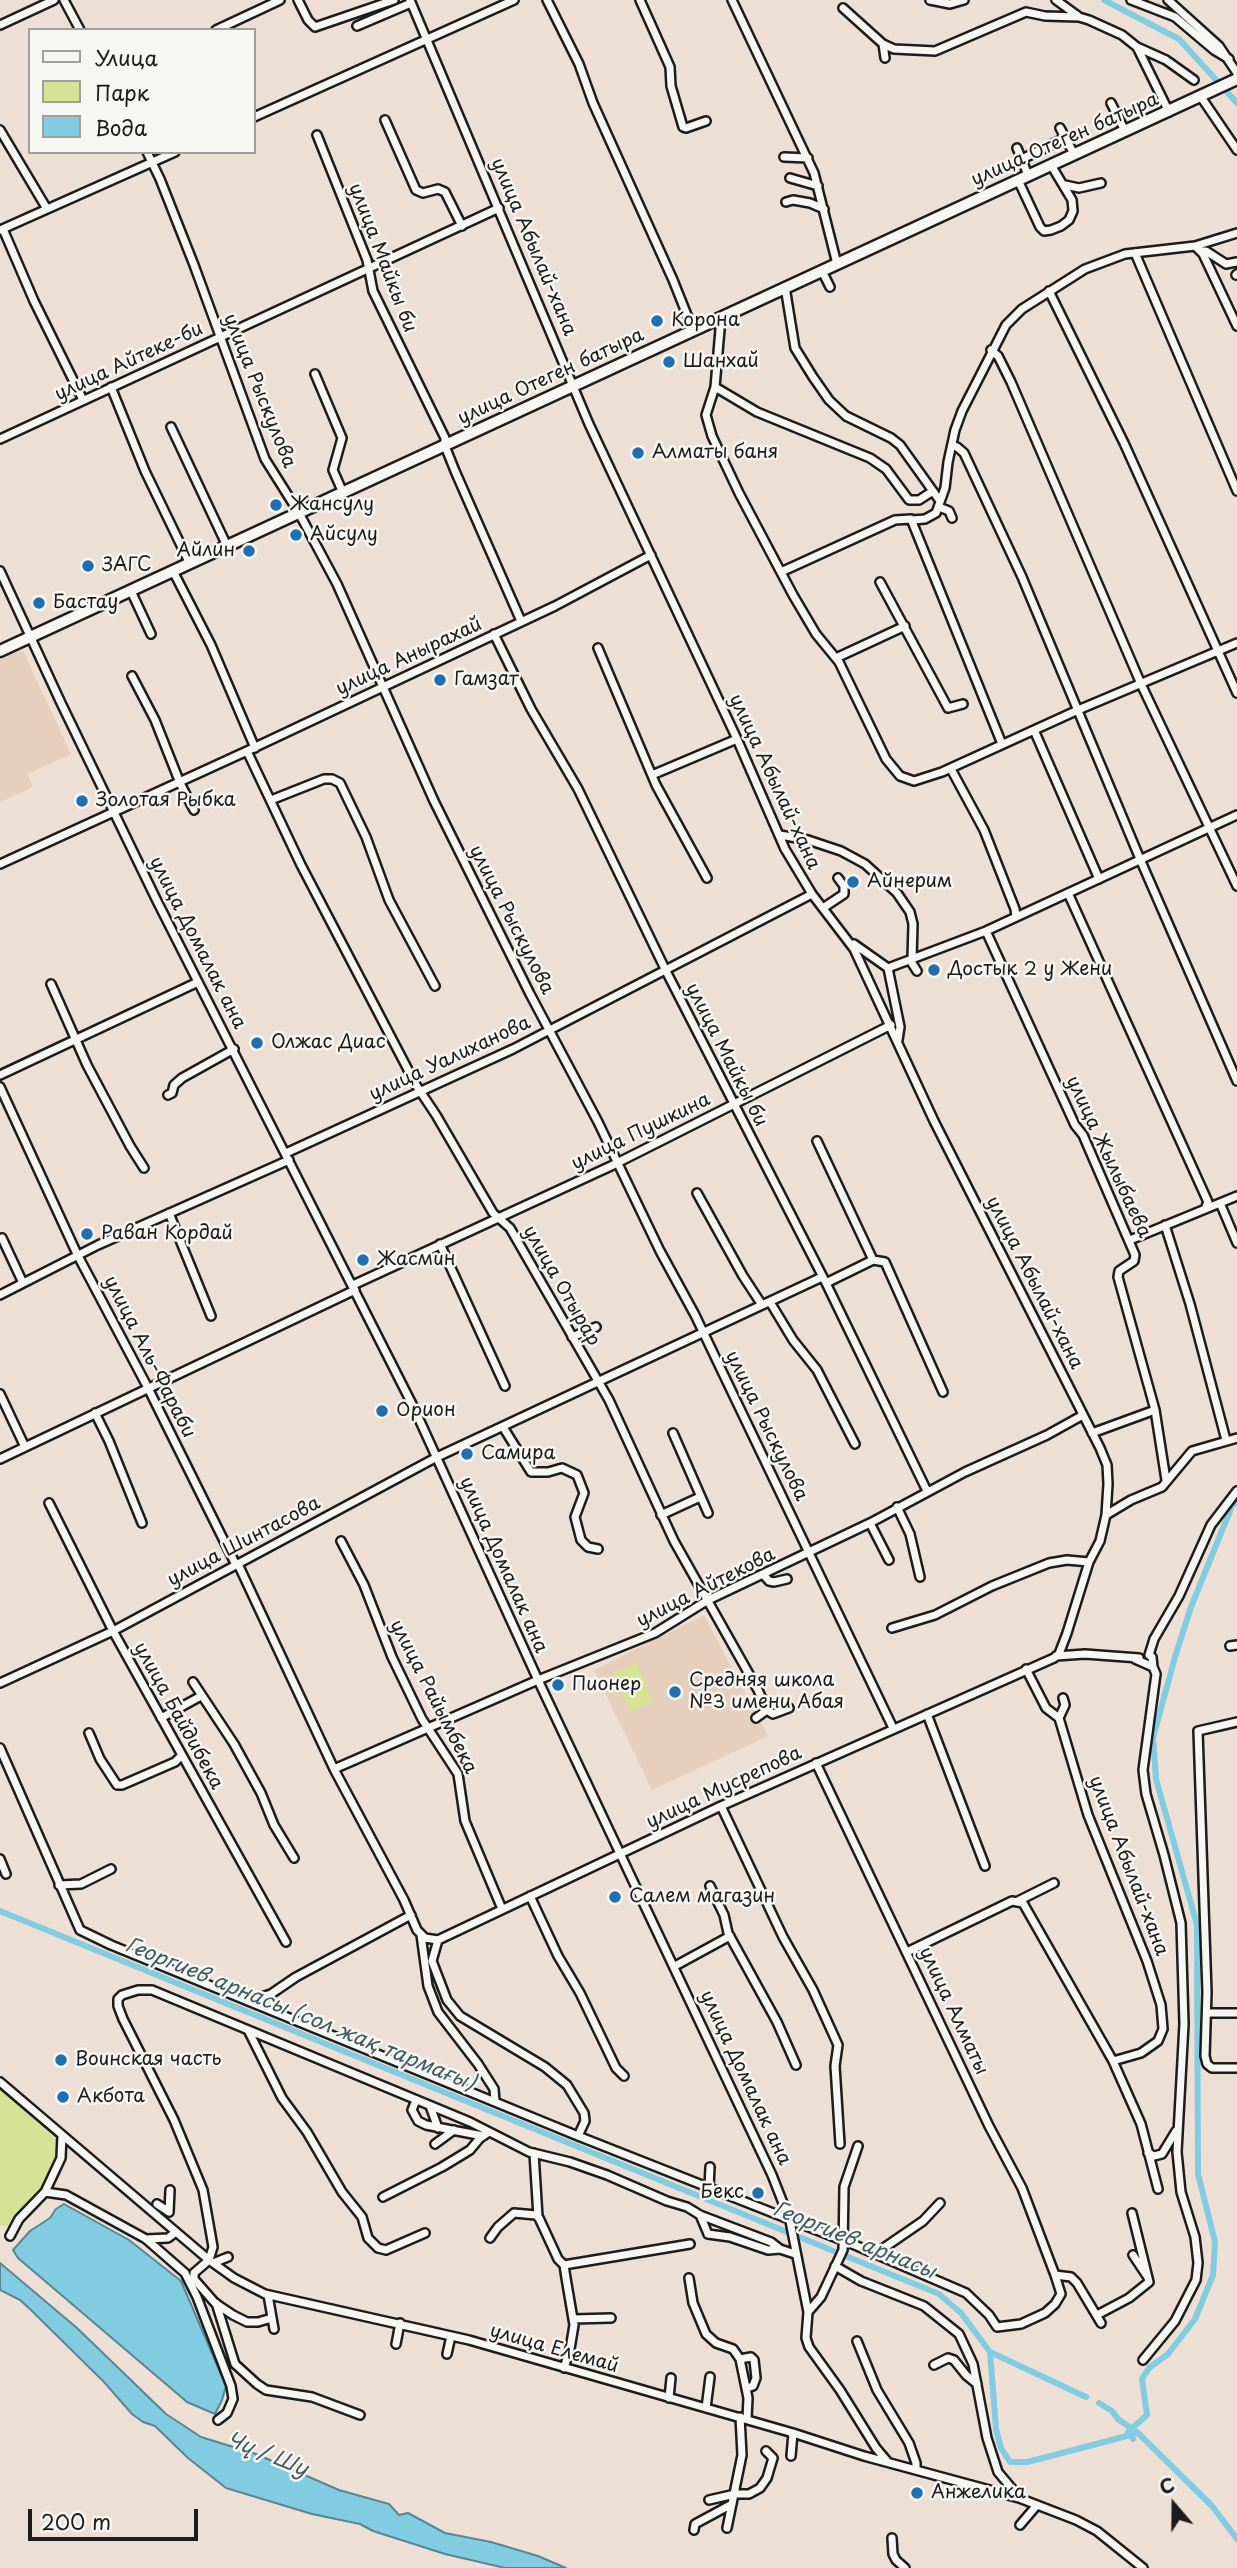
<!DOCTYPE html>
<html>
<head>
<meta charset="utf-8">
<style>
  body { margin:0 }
  #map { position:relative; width:1237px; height:2568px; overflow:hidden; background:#eddfd3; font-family:"Playpen Sans",sans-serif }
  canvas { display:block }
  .legend { position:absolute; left:28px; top:28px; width:228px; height:126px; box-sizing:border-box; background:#f6f6f2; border:2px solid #9f9f9c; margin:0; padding:9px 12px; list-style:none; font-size:21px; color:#1c1c1c }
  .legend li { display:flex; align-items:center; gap:14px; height:35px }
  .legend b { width:35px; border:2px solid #9f9f9c }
  .north { position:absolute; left:1139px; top:2470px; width:70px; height:70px; -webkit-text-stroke:5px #f6f6f2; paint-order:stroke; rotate:340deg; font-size:19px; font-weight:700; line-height:28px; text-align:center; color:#1c1c1c }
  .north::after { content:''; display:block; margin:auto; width:24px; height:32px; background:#1c1c1c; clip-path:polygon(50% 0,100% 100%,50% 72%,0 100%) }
  .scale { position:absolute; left:28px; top:2509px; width:170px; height:32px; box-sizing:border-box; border:4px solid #1c1c1c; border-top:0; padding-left:9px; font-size:21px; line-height:24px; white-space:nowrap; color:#1c1c1c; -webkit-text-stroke:5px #f6f6f2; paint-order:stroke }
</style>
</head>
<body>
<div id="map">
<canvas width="1237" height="2568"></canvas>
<ul class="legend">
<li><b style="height:9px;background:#f6f6f2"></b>Улица</li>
<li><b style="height:19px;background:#d6e295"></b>Парк</li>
<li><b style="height:19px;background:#82cce2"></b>Вода</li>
</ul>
<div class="north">С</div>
<div class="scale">200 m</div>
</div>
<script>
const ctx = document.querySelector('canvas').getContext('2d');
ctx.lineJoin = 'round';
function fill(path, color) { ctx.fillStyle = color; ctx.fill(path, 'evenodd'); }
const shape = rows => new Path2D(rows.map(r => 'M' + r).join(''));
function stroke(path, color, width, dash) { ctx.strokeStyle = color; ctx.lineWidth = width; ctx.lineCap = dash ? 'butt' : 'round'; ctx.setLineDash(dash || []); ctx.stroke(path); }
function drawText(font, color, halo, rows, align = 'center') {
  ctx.font = font + ' "Playpen Sans",sans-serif'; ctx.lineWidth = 5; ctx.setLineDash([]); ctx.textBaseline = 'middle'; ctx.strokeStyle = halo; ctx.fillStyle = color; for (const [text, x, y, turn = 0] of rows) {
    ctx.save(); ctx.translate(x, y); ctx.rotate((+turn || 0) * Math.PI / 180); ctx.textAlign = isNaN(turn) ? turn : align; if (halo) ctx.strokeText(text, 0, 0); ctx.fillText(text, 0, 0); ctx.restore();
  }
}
const built = shape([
  [20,651,23,651,71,754,28,774,33,787,0,802,0,659],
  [704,1615,768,1736,652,1790,594,1670]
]);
const green = shape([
  [636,1663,654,1701,630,1712,612,1674],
  [0,2088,59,2141,61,2149,44,2190,18,2213,11,2226,0,2226]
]);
const water = shape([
  [64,2204,129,2240,181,2281,226,2386,222,2400,215,2414,187,2402,18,2258,13,2250,30,2231,50,2218,56,2209,64,2204],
  [0,2263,77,2328,166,2414,201,2437,256,2454,339,2490,389,2504,399,2515,408,2513,445,2533,491,2542,538,2556,566,2568,505,2568,445,2554,373,2531,360,2524,312,2514,226,2488,188,2458,155,2426,143,2422,132,2414,104,2382,31,2310,20,2300,0,2290,0,2263]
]);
const canal = shape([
  [1104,0,1179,39,1237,103],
  [0,1911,939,2294,961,2313,990,2352,1086,2397],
  [990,2352,996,2429,1001,2448,1010,2462,1027,2462,1047,2457,1138,2433],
  [1099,2403,1112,2411,1118,2419,1138,2433,1212,2506,1237,2539],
  [1133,2439,1128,2432,1147,2415,1142,2379,1149,2368,1168,2354,1195,2319,1213,2275,1215,2242,1198,2174,1197,1925,1156,1779,1153,1738,1175,1657,1191,1607,1232,1506,1237,1501]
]);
const minor = shape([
  [64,0,80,30],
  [298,0,308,20,315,27,394,0],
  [410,0,589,424,737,739,785,849,812,894,854,949,934,1121,1100,1448,1107,1465,1108,1484,1106,1515,1100,1541,1089,1562,1067,1633,1059,1654,1054,1658,721,1806,438,1940],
  [547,0,579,64,593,103,673,280,693,330],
  [640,0,670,67,671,86,683,127,686,128,706,121],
  [732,0,814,173,837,264],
  [930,0,950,4,964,0],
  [1056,0,1078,16],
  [1131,0,1175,17,1214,50,1229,59],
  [1168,0,1219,46,1237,73],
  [843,8,883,44,894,49,935,51,1026,12,1045,16,1079,17,1089,20,1122,35,1137,47,1169,112],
  [0,25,54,0],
  [357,26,411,3],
  [216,30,280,0],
  [883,44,885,58],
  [1137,47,1166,60,1194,80],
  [1201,97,1237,150],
  [1111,103,1125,131],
  [254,117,514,0],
  [385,120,416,190,423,193,438,189,445,192,462,226],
  [1060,128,1074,154],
  [0,130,47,209],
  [317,135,367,260,373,291,445,438,445,446,455,471,521,621],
  [1017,148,1028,175],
  [147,152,160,179,194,265,265,459,299,513,337,584,434,801,530,994,598,1122,660,1251,695,1315,893,1728],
  [784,157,808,158],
  [1022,159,1065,138],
  [790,178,818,186],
  [1018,180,1040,227,1044,231,1051,230,1061,226,1069,220,1073,211,1072,200,1051,165],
  [1065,185,1079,188,1101,183],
  [786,202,793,200,810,203,824,209],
  [3,229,34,301,83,400],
  [0,230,175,152],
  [1195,246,1237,233],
  [1201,251,1206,251,1226,264,1237,262],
  [1135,253,1237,491],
  [822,271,830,287],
  [1236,275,1237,274],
  [785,287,795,348,813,377,829,400,846,416,891,438,900,445,940,501],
  [1049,291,1124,443,1237,693],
  [721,318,715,387,706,415,712,436,739,493,793,595,816,634,839,662,886,759,900,776,914,781,942,772,1078,710,1237,643],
  [991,350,998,356,1011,382,1141,684,1237,886],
  [315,374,342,438,333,470,343,493],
  [111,387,145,471,190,564],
  [715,387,757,412,870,458,886,469,909,500,919,500,933,491],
  [171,427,227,546],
  [0,439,499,208],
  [952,445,957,447,964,453,1022,577,1140,859,1237,1081],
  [939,507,949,511,952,518],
  [912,520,925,519,936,513,945,488,948,462,955,430,962,411,1006,325,1022,309,1085,269,1125,254,1195,246,1203,254,1237,326],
  [0,571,61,703,157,901,414,1408,538,1680,772,2175,790,2221,808,2312,806,2338,809,2347,840,2390,876,2448,887,2461],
  [173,571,211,645,255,748],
  [781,572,895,520,911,519,1002,744],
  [880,582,948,708,963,704],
  [131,591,151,634],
  [494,634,531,709,578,789,666,971,826,1283,927,1491],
  [598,648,656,785,707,878],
  [836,658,905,626],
  [132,676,155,720,180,783,194,810],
  [1034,730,1099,879],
  [247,751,301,865,416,1085,436,1115,493,1213,510,1228,609,1400,674,1541,758,1690,767,1710,756,1718],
  [951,769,984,830,1015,909,1016,917],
  [652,775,737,739],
  [271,800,324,779,332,779,340,783,366,837,389,900,435,986],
  [780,835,808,840,841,851,865,864,897,893,910,912,913,924,912,959],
  [0,864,247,751,555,606,651,555],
  [1068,893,1208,1202,1205,1209],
  [823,908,844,894,844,886,838,878],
  [986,931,1075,1125,1083,1135,1135,1255,1134,1261,1119,1271,1118,1277,1155,1410,1166,1480],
  [854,944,888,968,900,1027,898,1040],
  [910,960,917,971],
  [888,968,986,931,1237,815],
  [51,984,87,1065,130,1146,144,1168],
  [0,1075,198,982],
  [0,1087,77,1254,148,1388,236,1565],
  [168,1095,172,1093,174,1085,182,1078,234,1049],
  [817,1141,873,1260],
  [286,1153,513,1049,812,894],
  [697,1193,743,1276,762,1305],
  [1220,1203,1237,1243],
  [169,1213,211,1316],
  [1165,1225,1190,1304,1226,1440],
  [2,1238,23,1283],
  [1130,1240,1237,1196],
  [440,1244,505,1386],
  [826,1283,873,1260,885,1262,943,1392],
  [353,1285,611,1166,891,1025],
  [0,1295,98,1245,289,1160],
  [770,1302,793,1340,817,1370,855,1444],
  [572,1337,596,1327],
  [0,1394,25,1447],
  [95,1413,109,1441,142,1523],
  [503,1427,531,1472,548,1472,562,1468,577,1475,584,1493,575,1517,581,1540,588,1547,598,1549],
  [673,1433,708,1513],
  [1092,1433,1155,1410],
  [0,1459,355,1290],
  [49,1503,113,1631,286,1942],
  [897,1507,910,1534,920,1577],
  [661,1515,700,1497],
  [1106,1515,1131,1500,1162,1487,1192,1451,1237,1438],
  [870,1523,889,1560],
  [341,1541,364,1585,392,1657,422,1719,458,1774,465,1821,502,1909],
  [238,1564,334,1769,404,1900,417,1930,425,1938,438,1940],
  [763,1574,769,1581,774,1582,787,1579],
  [892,1628,935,1615,992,1586,1049,1563,1067,1560,1089,1562],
  [1230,1646,1237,1645],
  [1056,1656,1085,1654,1139,1658],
  [1135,1659,1153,1667,1156,1674,1143,1770,1146,1794,1164,1855,1181,1923,1184,2024,1177,2152,1181,2192,1195,2237,1198,2263,1196,2280,1175,2321,1143,2360],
  [1153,1667,1152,1657,1149,1655,1154,1639,1179,1596,1211,1525,1237,1491],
  [1026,1669,1046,1708,1059,1718,1088,1815,1147,1961,1161,2005,1163,2029,1158,2041,1141,2053,1113,2061],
  [193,1682,234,1744,261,1793,274,1825,294,1858],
  [0,1683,113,1631,437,1457,822,1277],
  [767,1710,773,1714,789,1708],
  [927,1714,985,1866],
  [161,1718,201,1696],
  [1059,1718,1065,1705,1063,1698],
  [1237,1722,1198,1731,1207,1992,1205,2056,1207,2064,1212,2068,1237,2068],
  [89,1733,100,1759,117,1785,122,1785,175,1762,182,1755],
  [0,1748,80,1930,111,1945,578,2136,857,2246,966,2293,989,2315,997,2327,1021,2324,1045,2313,1055,2304,1061,2294,1055,2275,1022,2188,989,2126,816,1763],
  [334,1769,538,1680,655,1633,708,1600,870,1523,965,1472,1047,1435,1083,1415],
  [721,1806,783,1937,813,1990,838,2045,835,2066,840,2144],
  [0,1859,6,1874],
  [59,1885,81,1884,111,1869],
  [710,1886,724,1915,728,1933,777,2022,796,2065],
  [530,1896,558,1956,580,1993,616,2068,624,2076],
  [1018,1901,1054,1883],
  [421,1935,428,1986,438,2012,478,2064,494,2089,495,2101],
  [438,1940,432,1961,447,2000,460,2016,545,2067,567,2085,584,2113,585,2121,578,2136],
  [907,1952,1012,1901,1023,1903,1113,2061,1141,2124,1158,2189],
  [675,1966,730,1936],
  [248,2001,271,1994,296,1977,411,1915],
  [1207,2013,1237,2013],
  [249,2032,282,2098,307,2132,342,2192,362,2217,368,2238,378,2248,386,2250,425,2233],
  [0,2082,209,2260,234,2278,265,2294,469,2340,793,2433,864,2456,1019,2498,1076,2520,1097,2531,1143,2568],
  [416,2100,412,2110,418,2121,426,2125,483,2136],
  [430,2106,438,2128],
  [435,2144,454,2130],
  [534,2153,538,2217],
  [1148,2153,1154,2156,1162,2154,1176,2131],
  [709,2188,710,2167],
  [45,2192,66,2195,146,2239,185,2273,197,2297,231,2386,233,2399,227,2413,218,2420],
  [383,2197,442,2167,470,2150,480,2138,489,2132],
  [157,2204,169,2212],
  [169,2212,170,2190],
  [700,2215,708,2234],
  [708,2234,730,2237,768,2250,780,2249],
  [10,2236,19,2219,45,2192,61,2158,62,2135],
  [490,2238,498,2227,514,2213,536,2215,539,2218,558,2259,564,2265,566,2278,574,2325,570,2349,564,2368],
  [146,2239,168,2238,176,2232],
  [875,2254,923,2221,940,2203],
  [1133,2255,1147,2276],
  [213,2263,228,2257],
  [564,2265,690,2244],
  [835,2266,861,2281,924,2306,959,2334,973,2364,987,2438,998,2472,1019,2497],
  [1055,2275,1071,2277,1077,2283,1101,2323],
  [689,2278,693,2303,706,2334,716,2343,733,2349,740,2359,748,2398,747,2419],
  [268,2295,274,2329],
  [216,2303,235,2364,257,2384,266,2390,312,2397,360,2415],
  [808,2312,821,2297,843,2250,844,2187,858,2146],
  [1097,2315,1129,2298,1149,2282,1132,2213],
  [272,2318,258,2322,247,2322,233,2315,215,2303,194,2279,194,2273,209,2260,213,2247,203,2190,174,2120,123,2019,118,2006,118,1999,122,1995,138,1990,152,1990,470,2122,529,2152,570,2162,607,2175,667,2201,687,2207,700,2215,771,2242,780,2249,795,2254],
  [573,2319,611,2318],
  [857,2341,877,2390,909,2443,916,2463,916,2470],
  [396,2344,400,2323],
  [447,2354,451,2336],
  [740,2359,751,2357,754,2360,756,2378,753,2386,747,2388],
  [934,2365,948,2358,954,2360,966,2375,977,2384],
  [669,2398,671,2378],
  [706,2408,710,2377],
  [791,2456,793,2433],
  [709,2500,735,2494,749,2494,760,2488,767,2478,773,2458,766,2451],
  [1020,2525,1037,2505],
  [727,2528,742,2455,740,2417],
  [694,2530,695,2524,732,2504],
  [892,2538,893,2554,896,2560,905,2568]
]);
const major = shape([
  [0,651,1237,79]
]);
const markers = [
  [657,321,7,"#1f6fb2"],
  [669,362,7,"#1f6fb2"],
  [638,453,7,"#1f6fb2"],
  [276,505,7,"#1f6fb2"],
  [296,535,7,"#1f6fb2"],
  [249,551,7,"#1f6fb2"],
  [88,566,7,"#1f6fb2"],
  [39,603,7,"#1f6fb2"],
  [440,680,7,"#1f6fb2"],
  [82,801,7,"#1f6fb2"],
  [853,882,7,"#1f6fb2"],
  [934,970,7,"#1f6fb2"],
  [257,1043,7,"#1f6fb2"],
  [87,1234,7,"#1f6fb2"],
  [363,1260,7,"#1f6fb2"],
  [382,1411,7,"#1f6fb2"],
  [467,1454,7,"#1f6fb2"],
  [558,1685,7,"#1f6fb2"],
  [675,1692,7,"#1f6fb2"],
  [615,1897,7,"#1f6fb2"],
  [61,2060,7,"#1f6fb2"],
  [63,2097,7,"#1f6fb2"],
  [758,2193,7,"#1f6fb2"],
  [917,2493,7,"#1f6fb2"]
];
const streetNames = [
  ["улица Отеген батыра",1065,140,-24],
  ["улица Абылай-хана",533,247,67],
  ["улица Майкы би",382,258,69],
  ["улица Айтеке-би",129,362,-25],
  ["улица Отеген батыра",551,377,-25],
  ["улица Рыскулова",259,391,68],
  ["улица Анырахай",409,657,-25],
  ["улица Абылай-хана",774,782,65],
  ["улица Рыскулова",511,920,63],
  ["улица Домалак ана",197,943,63],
  ["улица Майкы би",726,1055,63],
  ["улица Уалиханова",450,1059,-25],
  ["улица Пушкина",641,1132,-26],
  ["улица Жылыбаева",1108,1157,65],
  ["улица Абылай-хана",1034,1283,63],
  ["улица Отырар",561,1286,60],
  ["улица Аль-Фараби",149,1357,63],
  ["улица Рыскулова",766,1426,64],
  ["улица Шинтасова",244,1542,-28],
  ["улица Домалак ана",503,1565,66],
  ["улица Айтекова",706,1588,-27],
  ["улица Райымбека",433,1697,63],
  ["улица Байдибека",178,1716,61],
  ["улица Мусрепова",724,1788,-25],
  ["улица Абылай-хана",1128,1866,69],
  ["улица Алматы",953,2011,65],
  ["улица Домалак ана",745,2078,65],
  ["улица Елемай",554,2349,16]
];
const poiNames = [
  ["Корона",671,321],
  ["Шанхай",683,362],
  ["Алматы баня",652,453],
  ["Жансулу",290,505],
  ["Айсулу",310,535],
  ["Айлин",235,551,"right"],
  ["ЗАГС",102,566],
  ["Бастау",53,603],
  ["Гамзат",454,680],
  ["Золотая Рыбка",96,801],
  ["Айнерим",867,882],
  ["Достык 2 у Жени",948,970],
  ["Олжас Диас",271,1043],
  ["Раван Кордай",101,1234],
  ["Жасмин",377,1260],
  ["Орион",396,1411],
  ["Самира",481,1454],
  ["Средняя школа",689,1681],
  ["№3 имени Абая",689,1703],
  ["Пионер",572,1685],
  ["Салем магазин",629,1897],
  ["Воинская часть",75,2060],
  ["Акбота",77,2097],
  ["Бекс",744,2193,"right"],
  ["Анжелика",931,2493]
];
const waterNames = [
  ["Георгиев арнасы (сол жақ тармағы)",300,2015,22],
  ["Георгиев арнасы",854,2241,22],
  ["Чү / Шу",267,2455,22]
];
fill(built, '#e7cfbd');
fill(green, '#d6e295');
fill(water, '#82cce2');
stroke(water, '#598693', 2);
stroke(canal, '#82cce2', 6);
stroke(minor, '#1c1c1c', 12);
stroke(major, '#1c1c1c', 15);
stroke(minor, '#f6f6f2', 7);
stroke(major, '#f6f6f2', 10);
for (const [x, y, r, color] of markers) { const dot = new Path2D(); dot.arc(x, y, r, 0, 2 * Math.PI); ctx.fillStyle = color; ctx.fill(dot); stroke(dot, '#f6f6f2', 2.5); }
drawText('19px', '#1c1c1c', '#f6f6f2', streetNames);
drawText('19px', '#1c1c1c', '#f6f6f2', poiNames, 'left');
drawText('italic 21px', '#405a61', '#f6f6f2', waterNames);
</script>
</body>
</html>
